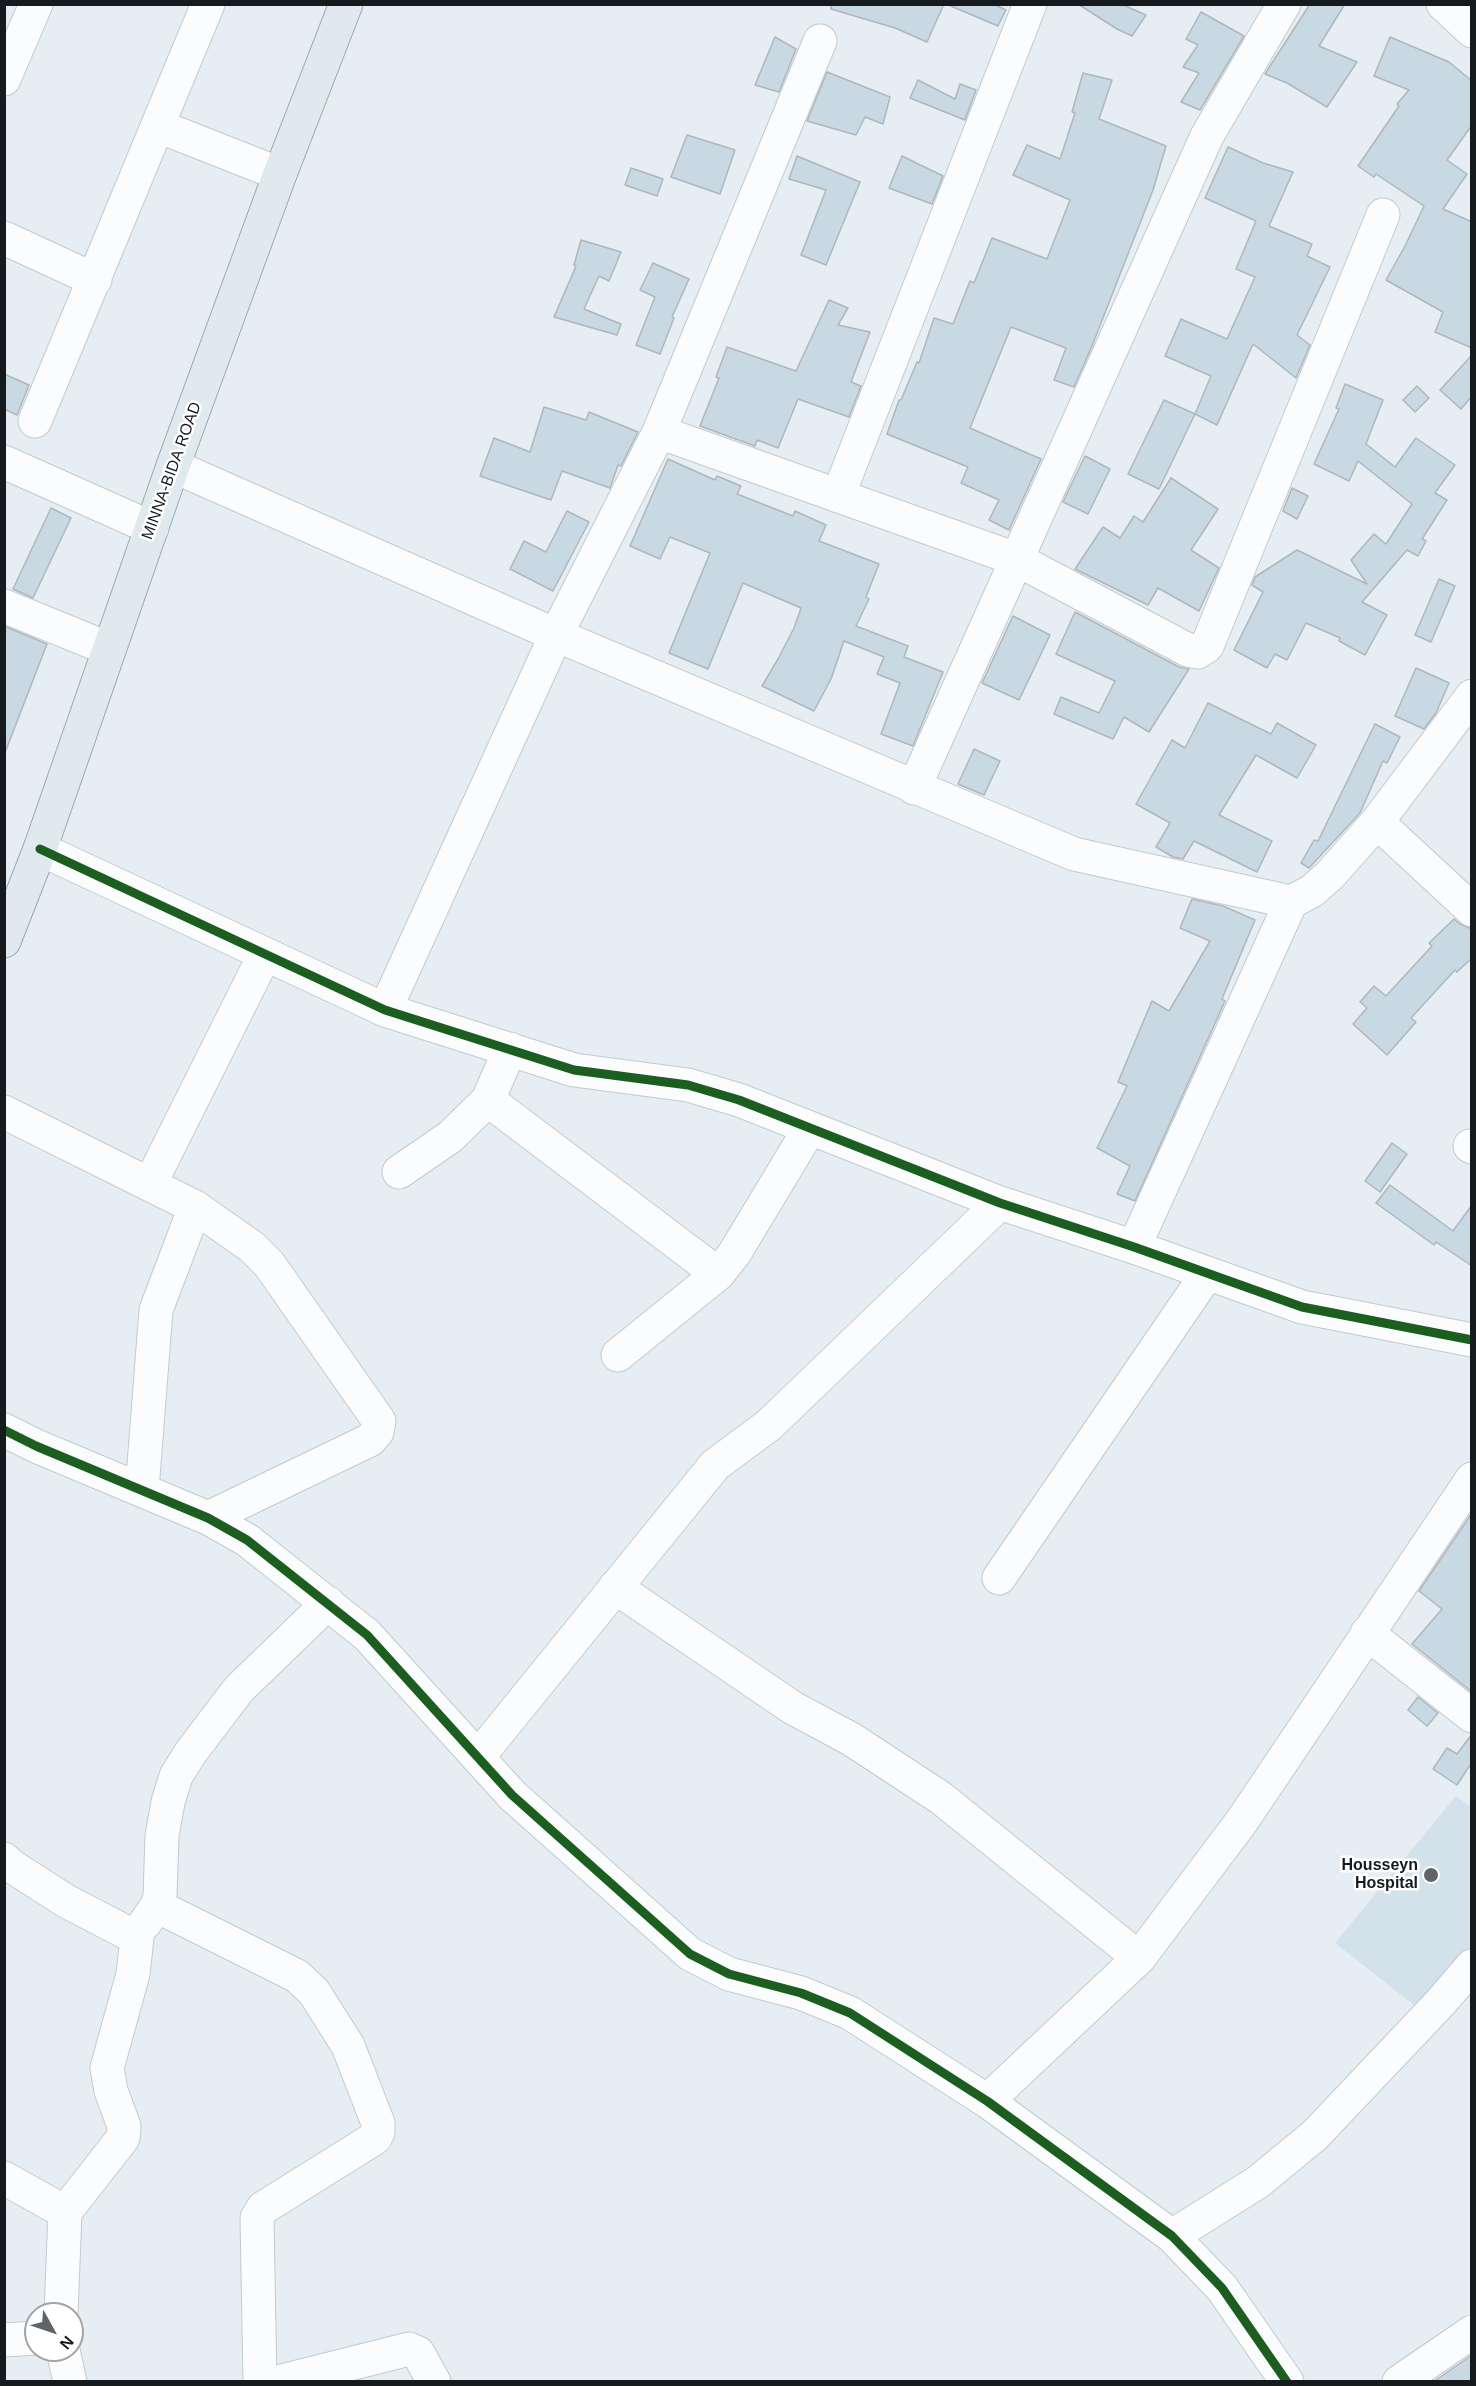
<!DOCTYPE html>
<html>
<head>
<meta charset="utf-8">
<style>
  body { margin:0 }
  #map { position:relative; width:1476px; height:2386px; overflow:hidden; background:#e6eef3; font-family:Helvetica,sans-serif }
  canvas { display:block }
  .frame { position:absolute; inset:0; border:6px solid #151a1d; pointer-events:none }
  .north { position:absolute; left:24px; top:2302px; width:60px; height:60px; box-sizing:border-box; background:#fff; border:2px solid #a1a3a5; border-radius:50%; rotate:130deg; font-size:16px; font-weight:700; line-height:24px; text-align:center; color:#151a1d }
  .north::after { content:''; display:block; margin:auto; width:21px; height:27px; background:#5e6468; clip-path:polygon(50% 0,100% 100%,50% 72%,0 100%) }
</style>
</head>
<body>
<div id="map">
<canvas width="1476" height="2386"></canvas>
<div class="frame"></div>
<div class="north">N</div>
</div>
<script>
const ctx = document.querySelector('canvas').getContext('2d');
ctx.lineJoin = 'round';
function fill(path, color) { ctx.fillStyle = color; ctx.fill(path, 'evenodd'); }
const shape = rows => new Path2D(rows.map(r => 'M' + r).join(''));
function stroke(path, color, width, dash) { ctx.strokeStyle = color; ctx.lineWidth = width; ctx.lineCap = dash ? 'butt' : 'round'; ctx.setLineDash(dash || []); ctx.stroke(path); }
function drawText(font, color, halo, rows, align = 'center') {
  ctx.font = font + ' Helvetica,sans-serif'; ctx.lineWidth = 5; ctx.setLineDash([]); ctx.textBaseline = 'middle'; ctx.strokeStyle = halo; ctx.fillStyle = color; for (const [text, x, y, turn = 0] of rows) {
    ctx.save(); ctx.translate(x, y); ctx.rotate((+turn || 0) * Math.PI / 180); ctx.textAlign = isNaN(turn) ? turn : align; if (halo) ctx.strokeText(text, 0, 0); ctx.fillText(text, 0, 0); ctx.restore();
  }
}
const built = shape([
  [1456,1796,1471,1807,1471,1966,1428,2016,1335,1943]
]);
const building = shape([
  [831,4,944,4,927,42,895,28,831,9,831,4],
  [946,4,993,4,1006,10,998,26,946,4],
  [1078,4,1121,4,1146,15,1132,36,1117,29,1078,4],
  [1310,4,1345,4,1319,46,1357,62,1327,107,1287,83,1265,74,1310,4],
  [1201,12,1244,36,1200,110,1181,102,1199,73,1183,67,1198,45,1186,39,1201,12],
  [775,37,796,49,779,92,755,85,775,37],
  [1390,37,1449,62,1472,81,1472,125,1447,160,1467,174,1443,209,1472,222,1472,348,1435,332,1443,312,1386,280,1405,246,1424,206,1376,174,1374,177,1358,166,1399,106,1397,104,1409,90,1374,76,1390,37],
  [827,72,890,97,883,124,865,117,856,135,807,121,827,72],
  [1083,73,1112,80,1099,119,1166,146,1153,190,1092,346,1074,387,1054,380,1066,348,1011,327,970,428,1041,459,1009,530,989,520,999,500,961,483,968,467,887,434,899,400,901,400,917,362,919,363,934,318,953,324,970,281,974,283,992,238,1047,259,1070,200,1013,175,1027,145,1060,159,1075,113,1072,112,1083,73],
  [918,80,955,99,960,84,976,90,965,120,910,98,918,80],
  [687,135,735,150,720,194,671,177,687,135],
  [1228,147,1263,163,1293,172,1269,226,1312,244,1307,256,1330,267,1297,335,1310,345,1296,378,1253,344,1217,425,1195,414,1211,376,1165,356,1181,319,1227,339,1255,277,1236,269,1256,221,1205,198,1228,147],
  [797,156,860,182,826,265,801,255,826,190,789,179,797,156],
  [902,156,943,176,932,204,889,188,902,156],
  [631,168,663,179,657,196,625,185,631,168],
  [581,240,621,252,609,281,599,276,584,309,621,324,617,335,554,317,576,266,574,265,581,240],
  [653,263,689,279,672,317,674,318,660,354,636,345,655,297,640,290,653,263],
  [829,300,848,308,838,325,870,332,851,382,861,386,849,417,798,399,778,448,757,440,755,446,700,426,719,378,716,377,727,347,796,371,829,300],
  [1472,355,1472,396,1461,409,1440,390,1472,355],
  [4,374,29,385,17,415,4,409,4,374],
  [1345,384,1383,400,1366,444,1395,467,1416,438,1455,465,1435,493,1447,500,1422,539,1426,541,1418,556,1407,550,1362,602,1387,615,1365,655,1339,641,1340,638,1306,623,1287,660,1275,654,1267,668,1234,650,1263,592,1252,585,1255,577,1297,550,1367,584,1351,560,1374,534,1386,544,1412,504,1358,461,1349,481,1314,464,1339,409,1336,408,1345,384],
  [1417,386,1429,398,1415,412,1403,400,1417,386],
  [1164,400,1195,414,1159,489,1128,474,1164,400],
  [544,407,586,420,589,412,638,432,621,466,618,465,610,488,562,471,551,500,480,476,494,438,530,452,544,407],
  [1085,456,1110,469,1088,514,1063,502,1085,456],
  [668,459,715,480,717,476,741,486,737,494,793,516,795,511,826,525,819,541,879,564,866,597,869,599,856,626,908,646,904,657,943,672,913,746,881,734,900,683,877,674,884,657,844,641,831,679,814,711,762,686,778,659,794,628,801,608,743,583,708,669,669,653,710,553,670,537,660,559,630,546,668,459],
  [1171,478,1218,509,1191,550,1219,568,1199,611,1158,588,1148,605,1075,569,1103,527,1120,538,1134,516,1143,522,1171,478],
  [1292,488,1308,496,1297,519,1283,511,1292,488],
  [51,508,71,518,33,598,13,589,51,508],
  [567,511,589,522,553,591,510,569,524,541,546,552,567,511],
  [1439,579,1455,586,1431,642,1415,635,1439,579],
  [1075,612,1179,667,1189,669,1149,732,1124,717,1113,739,1054,714,1061,697,1099,713,1115,681,1056,654,1075,612],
  [1013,616,1050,635,1019,700,982,683,1013,616],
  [4,626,47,644,6,750,4,749,4,626],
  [1416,668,1449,683,1436,713,1424,729,1395,716,1416,668],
  [1208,703,1271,734,1277,723,1316,745,1297,778,1256,755,1219,815,1272,841,1257,872,1194,841,1183,859,1173,857,1156,847,1170,823,1136,804,1172,740,1185,748,1208,703],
  [1375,724,1400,737,1387,763,1383,761,1360,813,1309,868,1301,863,1314,840,1318,841,1375,724],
  [974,749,1000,761,984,795,958,784,974,749],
  [1192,899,1223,906,1255,920,1222,999,1225,1001,1135,1201,1117,1194,1130,1166,1097,1148,1127,1086,1118,1082,1152,1001,1169,1011,1210,941,1180,928,1192,899],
  [1454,919,1460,924,1472,929,1472,958,1457,972,1455,970,1411,1018,1416,1022,1387,1055,1353,1024,1367,1008,1360,1002,1374,986,1386,996,1432,946,1429,943,1454,919],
  [1392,1143,1407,1154,1380,1192,1365,1181,1392,1143],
  [1390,1185,1453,1231,1472,1205,1472,1266,1436,1242,1434,1245,1376,1203,1390,1185],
  [1472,1513,1472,1692,1412,1644,1442,1609,1419,1591,1472,1513],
  [1418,1697,1438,1713,1427,1726,1408,1710,1418,1697],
  [1472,1734,1472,1762,1457,1785,1433,1769,1447,1748,1457,1754,1472,1734],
  [1472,2355,1472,2382,1433,2382,1472,2355]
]);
const minor = shape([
  [1443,4,1472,31],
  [4,79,36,4],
  [158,126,280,174],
  [4,238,95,280],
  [35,421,208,4],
  [659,432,1016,559,1188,650,1198,652,1207,646,1383,215],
  [4,462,152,528],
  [173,466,556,635,1074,854,1291,902],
  [838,496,1030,4],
  [4,606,109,649],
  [914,788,1207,136,1284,4],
  [1377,822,1472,910],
  [40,849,385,1010,574,1070,688,1085,739,1100,1000,1203,1134,1247,1302,1307,1472,1340],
  [385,1010,556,635,659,432,820,41],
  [488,1100,718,1274],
  [4,1112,195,1207,252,1247,269,1264,379,1421,377,1432,370,1440,208,1518],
  [1470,1146,1472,1147],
  [399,1172,450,1137,488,1100,510,1049],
  [150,1184,265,954],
  [1134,1247,1291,902,1312,891,1330,875,1377,822,1472,696],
  [618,1355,718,1274,734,1254,810,1128],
  [4,1430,36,1446,208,1518,247,1540,367,1635,512,1795,690,1954,729,1974,801,1993,850,2013,987,2101,1172,2236,1222,2288,1287,2382],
  [142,1490,156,1310,195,1207],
  [999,1578,1207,1274],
  [615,1587,793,1708,851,1739,941,1798,1139,1958],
  [1367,1633,1472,1716],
  [478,1757,715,1465,769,1425,1000,1203],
  [4,1859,13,1867,66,1901,137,1938,133,1974,107,2068,111,2091,124,2126,123,2138,65,2212,61,2314],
  [157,1906,297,1976,314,1992,348,2046,378,2123,378,2132,375,2138,263,2208,257,2218,260,2382],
  [145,1923,157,1906,160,1896,162,1836,168,1802,176,1776,191,1752,239,1689,328,1603],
  [987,2101,1139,1958,1242,1821,1472,1479],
  [4,2178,65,2212],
  [1172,2236,1258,2182,1315,2135,1441,2002,1472,1966],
  [4,2340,36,2338],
  [63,2350,70,2382],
  [278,2382,409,2349,418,2353,434,2382],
  [1399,2382,1472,2332]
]);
const major = shape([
  [4,941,40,849,173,466,280,174,346,4]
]);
const cycleway = shape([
  [40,849,385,1010,574,1070,688,1085,739,1100,1000,1203,1134,1247,1302,1307,1472,1340],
  [4,1430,36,1446,208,1518,247,1540,367,1635,512,1795,690,1954,729,1974,801,1993,850,2013,987,2101,1172,2236,1222,2288,1287,2382]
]);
const markers = [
  [1431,1875,8,"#5e6468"]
];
const streetNames = [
  ["MINNA-BIDA ROAD",172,471,-70]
];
const poiNames = [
  ["Housseyn",1418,1866],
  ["Hospital",1418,1884]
];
fill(built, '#d2e1ea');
fill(building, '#c8d9e4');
stroke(building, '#b0b6ba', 1.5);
stroke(minor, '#c3cace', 35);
stroke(major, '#98a9b3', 35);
stroke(minor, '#fbfcfd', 33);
stroke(major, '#e0e9ee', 33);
stroke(cycleway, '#1b5e20', 9);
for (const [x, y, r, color] of markers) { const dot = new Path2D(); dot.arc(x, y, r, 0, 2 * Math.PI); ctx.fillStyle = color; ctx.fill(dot); stroke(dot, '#fff', 2); }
drawText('16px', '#151a1d', '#fff', streetNames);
drawText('bold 16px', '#151a1d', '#fff', poiNames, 'right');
</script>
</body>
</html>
